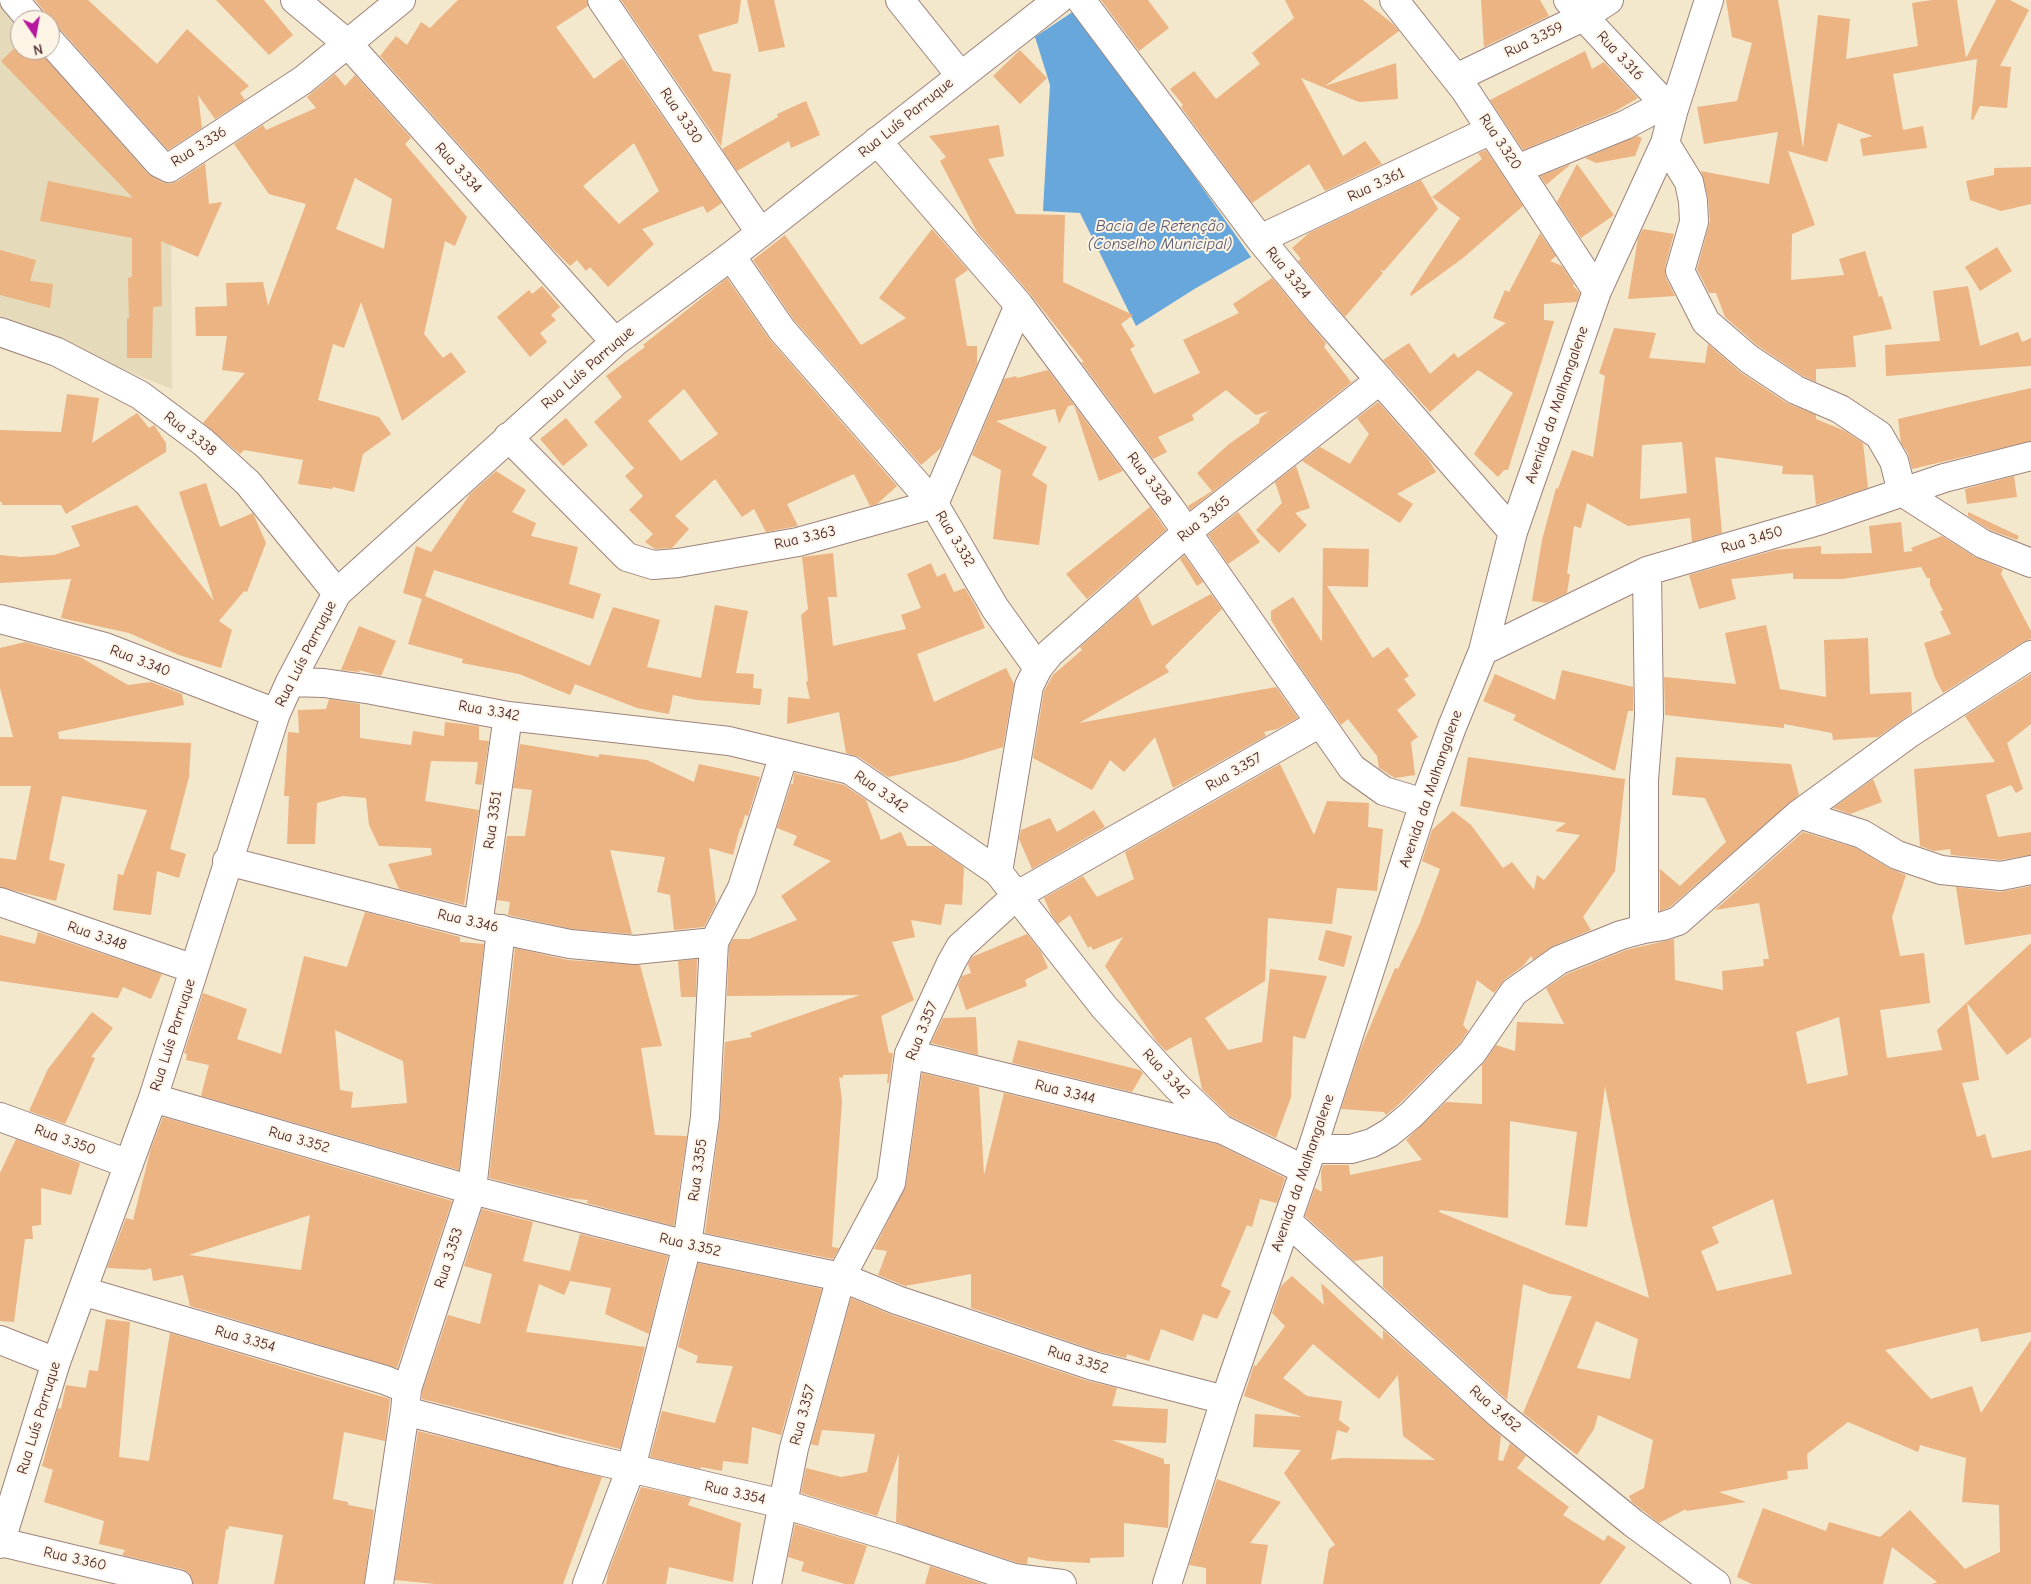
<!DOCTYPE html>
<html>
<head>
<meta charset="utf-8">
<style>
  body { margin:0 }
  #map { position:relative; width:2031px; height:1584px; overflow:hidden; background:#f3e7cc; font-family:"Comic Neue",sans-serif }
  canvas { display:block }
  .north { position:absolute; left:10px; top:10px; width:50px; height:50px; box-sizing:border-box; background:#fcf5e5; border:1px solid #b59f9b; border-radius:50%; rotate:168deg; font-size:14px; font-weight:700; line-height:20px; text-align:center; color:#4a1f2b }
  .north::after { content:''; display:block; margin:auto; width:18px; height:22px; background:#b5179e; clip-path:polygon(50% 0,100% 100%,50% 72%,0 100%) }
</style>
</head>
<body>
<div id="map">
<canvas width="2031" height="1584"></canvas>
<div class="north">N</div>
</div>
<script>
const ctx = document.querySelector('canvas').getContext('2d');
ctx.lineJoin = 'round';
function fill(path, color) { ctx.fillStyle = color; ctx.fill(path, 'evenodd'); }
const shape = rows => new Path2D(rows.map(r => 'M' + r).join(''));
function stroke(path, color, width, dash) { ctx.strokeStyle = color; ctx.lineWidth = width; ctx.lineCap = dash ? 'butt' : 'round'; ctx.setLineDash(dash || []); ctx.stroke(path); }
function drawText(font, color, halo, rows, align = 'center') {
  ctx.font = font + ' "Comic Neue",sans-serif'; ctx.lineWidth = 4; ctx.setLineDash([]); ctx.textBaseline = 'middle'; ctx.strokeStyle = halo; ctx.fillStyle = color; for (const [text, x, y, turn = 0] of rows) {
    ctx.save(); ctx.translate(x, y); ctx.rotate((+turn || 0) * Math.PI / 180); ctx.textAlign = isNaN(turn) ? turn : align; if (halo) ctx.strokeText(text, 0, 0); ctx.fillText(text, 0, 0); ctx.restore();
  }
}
const built = shape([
  [0,0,20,20,20,50,48,50,171,180,172,389,0,320]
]);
const water = shape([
  [1077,9,1251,257,1196,288,1136,326,1080,213,1043,211,1050,85,1035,37]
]);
const building = shape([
  [35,0,88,0,157,64,187,29,249,86,240,93,245,100,215,119,198,95,202,128,168,150,62,31,55,26,50,26,50,20,46,20,48,16],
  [216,0,264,0,293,35,269,55],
  [458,0,587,0,588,6,556,27,594,79,622,58,722,203,707,213,703,206,642,229,654,244,608,287,590,267,586,271,577,260,570,266,549,245,380,56,396,36,407,45,421,22,430,28],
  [634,143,659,191,619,224,583,186],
  [621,0,741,0,738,23,698,35,713,71,731,74,721,146],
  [747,0,774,0,785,47,759,52],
  [1101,0,1148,0,1169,28,1139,51],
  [1285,0,1363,0,1394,25,1399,31,1325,86,1396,63,1398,99,1359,102,1301,78,1343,156,1365,141,1382,164,1325,191,1309,164,1252,203,1181,107,1183,105,1170,89,1194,71,1216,99,1260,64,1252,53,1294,18],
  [1481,0,1540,0,1549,16,1484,47],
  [1726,0,1778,0,1803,148,1818,15,1850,19,1846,59,1918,46,1912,3,1932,0,1957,0,1966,58,1996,0,2010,0,2029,10,2000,66,2011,67,2007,108,1980,106,1973,120,1971,119,1977,59,1893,74,1903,130,1923,126,1927,148,1863,156,1860,139,1873,136,1838,123,1827,162,1788,151,1815,225,1792,234,1791,280,1844,275,1839,259,1865,251,1879,297,1882,296,1892,329,1853,336,1856,367,1816,369,1816,382,1803,376,1758,346,1725,317,1716,293,1709,293,1697,269,1710,221,1708,198,1701,171,1769,184,1778,132,1704,144,1697,107,1737,101,1752,43,1732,37],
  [20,43,20,50,38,50,148,174,162,182,170,184,178,181,205,163,209,204,222,202,198,257,161,241,162,306,153,307,152,358,127,358,127,318,129,318,128,278,132,277,132,238,40,221,48,181,133,198,1,61],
  [1020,50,1047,78,1020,104,993,76],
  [1585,51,1592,69,1604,62,1638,98,1612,113,1523,150,1490,100],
  [335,74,345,86,355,75,411,138,405,144,467,217,455,246,445,241,424,334,443,358,451,352,466,372,402,421,361,302,344,348,333,344,318,400,379,417,391,434,363,454,354,492,333,487,332,489,298,484,303,460,244,450,240,454,203,423,245,373,222,370,227,336,196,336,195,307,227,306,226,283,263,282,268,306,306,204,269,194,234,144,263,125,266,130,316,108,307,97,308,96],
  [355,178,392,199,384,249,336,229],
  [806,101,820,135,791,148,789,141,737,171,722,149,778,117,777,114],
  [999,125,1004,156,988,159,1016,214,1065,215,1063,282,1133,315,1121,324,1135,346,1130,349,1154,394,1200,373,1183,340,1239,313,1233,304,1272,278,1326,343,1324,347,1351,382,1357,378,1190,510,1188,506,1212,491,1197,473,1229,444,1259,423,1260,418,1269,411,1256,415,1226,390,1192,415,1194,420,1158,437,1167,452,1153,459,1081,362,1084,362,1031,295,977,232,940,161,946,157,929,136],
  [1637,136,1642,138,1635,156,1596,163,1585,158],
  [1486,150,1523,206,1463,258,1411,296,1410,294,1460,218,1432,197,1482,159,1478,153],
  [1571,164,1546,185,1540,176],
  [1577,164,1614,215,1581,238,1557,202],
  [2031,167,2031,204,2001,211,1970,200,1966,181,1994,175,1994,168],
  [1421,180,1438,209,1384,271,1380,270,1383,273,1345,317,1298,261,1301,259,1292,248,1309,233],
  [932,229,968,270,955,279,967,346,977,346,977,364,941,448,921,465,794,320,753,260,785,235,861,345,906,318,879,298],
  [1643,229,1674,234,1665,267,1666,278,1675,296,1628,299,1638,238],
  [1540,233,1556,256,1550,261,1562,266,1574,284,1573,286,1580,293,1577,302,1544,304,1544,320,1554,321,1508,470,1504,470,1498,477,1474,454,1513,393,1478,370,1430,412,1383,360,1409,343,1430,374,1454,353,1458,358,1506,323,1493,318,1505,290,1509,292],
  [1997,247,2012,271,1980,291,1965,267],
  [0,250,36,260,30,281,53,284,50,308,0,295],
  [727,278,770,340,897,486,877,504,870,506,854,474,787,504,798,526,766,532,754,509,742,517,715,479,675,516,689,529,672,548,655,549,645,542,653,534,629,510,643,496,625,476,634,468,594,422,622,397,606,376,645,347,643,345],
  [684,389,718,434,681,461,648,421],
  [542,286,560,307,551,315,556,320,540,333,547,342,530,357,497,317,529,290,532,294],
  [1968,286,1980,346,2018,332,2022,342,2031,338,2031,366,1886,376,1885,345,1940,341,1933,291],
  [1614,328,1656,333,1649,358,1705,363,1708,344,1740,372,1787,403,1816,415,1816,419,1845,431,1863,443,1868,488,1816,505,1813,475,1782,474,1783,466,1715,457,1722,533,1692,542,1690,518,1628,526,1587,503,1581,528,1574,526,1567,574,1570,574,1567,593,1546,603,1532,601,1542,540,1556,488,1558,489,1572,450,1593,457,1605,376,1599,373],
  [1682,442,1687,493,1640,499,1642,445],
  [1048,370,1074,405,1068,406,1059,424,1055,409,996,421,1047,447,1032,475,1047,485,1039,545,993,539,1001,470,972,455,1004,379,1016,376,1017,378],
  [2031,388,2031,441,1912,469,1908,453,1901,443,1898,419],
  [67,394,99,398,92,443,137,413,149,428,154,425,166,443,166,452,66,514,61,505,2,505,2,502,0,502,0,430,61,432],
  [1378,402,1428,459,1436,472,1397,494,1413,504,1400,523,1302,461,1320,447,1350,464,1369,434,1357,418],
  [1074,405,1123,471,1099,481],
  [566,418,588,445,563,466,540,439],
  [1296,466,1310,508,1295,513,1307,525,1279,553,1256,530,1282,503,1275,482],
  [496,471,526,490,512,512,536,523,531,536,578,547,569,584,601,594,593,619,434,570,425,596,590,666,613,607,660,620,647,667,701,678,715,605,748,611,736,673,754,674,753,688,762,689,760,705,697,700,673,695,669,714,637,708,575,684,570,695,519,674,462,663,463,659,408,644,422,599,403,593,416,546,431,552,470,494],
  [2014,476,2017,497,1967,504,1965,489],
  [206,483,220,527,253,513,266,543,247,592,244,591,219,621,232,630,221,668,179,655,129,633,61,618,71,579,0,583,0,555,21,557,54,555,80,546,71,526,137,505,214,601,179,492],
  [1150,507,1166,530,1087,599,1066,574],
  [1238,512,1260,542,1228,564,1208,535],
  [1968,512,2019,536,2017,540,1990,530,1968,516],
  [1901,522,1904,552,1913,551,1911,548,1942,536,1975,557,2003,569,2001,574,2031,631,2031,639,2023,642,1943,693,1935,678,1924,643,1951,634,1940,612,1943,610,1930,585,1930,578,1927,578,1921,567,1842,579,1793,579,1793,573,1731,579,1736,599,1699,609,1689,575,1775,550,1821,546,1821,554,1872,553,1869,526],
  [1323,548,1369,549,1368,587,1327,586,1373,658,1388,647,1409,676,1404,679,1416,695,1397,710,1418,737,1411,742,1415,775,1395,778,1379,768,1377,756,1348,719,1341,725,1296,661,1271,620,1271,611,1293,597,1322,642],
  [833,553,837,597,828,597,833,646,906,629,901,615,921,608,907,574,931,563,937,577,945,573,954,592,965,588,977,609,985,628,917,654,934,702,1006,668,1014,684,1003,747,958,761,888,777,859,757,846,753,839,712,787,724,788,697,810,699,806,682,808,681,801,615,808,609,802,557],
  [1184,555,1203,582,1197,586,1180,559],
  [1211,594,1222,609,1165,666,1169,672,1079,723,1276,687,1298,718,1277,729,1264,732,1266,736,1173,788,1155,737,1124,772,1110,760,1092,790,1033,758,1044,691,1053,675,1082,650,1080,647,1138,596,1152,626],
  [1766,625,1780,689,1826,697,1824,640,1868,638,1870,694,1911,692,1912,713,1878,737,1833,740,1832,733,1784,724,1784,728,1665,715,1664,677,1736,684,1725,633],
  [359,626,396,641,381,676,359,670,360,672,341,670],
  [25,642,80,657,128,685,151,682,182,694,184,705,58,732,59,739,191,743,189,777,170,849,186,854,179,878,157,871,151,915,113,910,118,874,123,875,147,810,62,796,49,860,65,864,56,901,0,887,0,858,16,860,31,786,0,786,0,737,13,737,0,688,0,648],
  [1562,670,1633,687,1633,711,1628,711,1615,771,1513,720,1516,715,1483,701,1495,674,1555,700],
  [2031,674,2031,724,2007,743,2023,789,2016,793,2011,785,1986,795,1998,837,2031,832,2031,855,2000,860,1951,855,1950,849,1934,851,1920,846,1914,769,1995,762,1965,716],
  [329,699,360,704,360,738,411,745,413,731,444,736,445,722,479,726,479,740,489,741,482,785,475,784,478,762,431,761,425,801,479,810,464,905,399,889,388,864,432,855,431,848,379,846,369,825,366,798,343,796,317,803,315,844,287,844,289,796,284,796,288,732,299,733,298,710,326,709],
  [520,744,599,757,599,754,647,760,694,782,699,764,760,777,748,816,745,815,741,829,740,828,733,855,709,848,716,904,704,927,674,930,670,895,657,892,665,857,610,850,632,934,572,929,508,915,510,902,497,900,507,836,525,836,532,790,513,788],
  [1468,757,1625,779,1615,871,1583,917,1591,930,1553,946,1533,960,1531,956,1523,966,1505,979,1494,993,1477,980,1463,1025,1468,1031,1460,1043,1400,1103,1386,1115,1384,1112,1341,1109,1361,1048,1395,968,1398,969,1420,923,1440,869,1422,861,1432,830,1453,811,1471,825,1503,868,1512,862,1534,890,1537,875,1544,880,1580,835,1555,831,1566,823,1460,806],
  [1676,757,1791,764,1799,795,1670,907,1660,911,1660,869,1680,886,1726,842,1705,798,1672,795],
  [1280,764,1314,835,1327,801,1369,803,1368,827,1383,829,1377,891,1337,888,1332,924,1268,918,1265,981,1205,1018,1228,1050,1262,1042,1270,969,1327,976,1305,1039,1293,1036,1291,1097,1276,1138,1230,1116,1202,1089,1191,1037,1166,1051,1157,1042,1105,966,1123,937,1093,950,1091,946,1088,948,1070,915,1058,924,1051,914,1044,898,1083,876,1097,897,1134,879,1125,852],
  [794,773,844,785,866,800,881,840,901,832,907,846,933,846,964,867,962,905,945,904,941,925,911,920,915,937,892,942,914,1000,881,1016,889,1053,893,1053,889,1083,887,1083,888,1074,843,1075,843,1078,839,1077,842,1101,832,1247,839,1248,833,1259,705,1233,720,1119,725,1042,752,1037,750,1033,860,995,727,996,729,946,733,939,749,939,797,920,781,896,831,861,793,845,797,836,777,828,791,784,793,784],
  [1873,779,1882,802,1850,814,1833,808],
  [1094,810,1105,827,1032,869,1019,839,1021,830,1050,818,1057,832],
  [1803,832,1856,848,1889,868,1906,875,1892,917,1900,956,1924,953,1930,1003,1880,1010,1887,1058,1942,1050,1937,1030,2031,943,2031,1037,2007,1055,1967,1003,1979,1080,1962,1083,1977,1137,1985,1134,1992,1158,2031,1150,2031,1332,1981,1342,1978,1328,1885,1350,1931,1399,1972,1386,1981,1413,2031,1340,2031,1584,1932,1584,1937,1582,1892,1547,1883,1584,1752,1584,1737,1577,1763,1508,1826,1531,1829,1522,1880,1537,1910,1510,1965,1569,2000,1552,1999,1505,1962,1502,1966,1458,1920,1445,1918,1452,1848,1422,1807,1454,1808,1469,1787,1471,1788,1479,1719,1492,1746,1502,1686,1511,1686,1509,1659,1523,1632,1502,1629,1496,1644,1488,1653,1440,1598,1415,1594,1429,1577,1455,1523,1413,1572,1296,1550,1294,1523,1284,1507,1400,1383,1287,1383,1256,1354,1261,1305,1216,1315,1188,1322,1192,1321,1172,1323,1165,1349,1165,1350,1175,1422,1160,1406,1140,1446,1102,1482,1104,1482,1065,1496,1045,1515,1051,1517,1022,1564,1024,1546,988,1567,974,1626,950,1674,939,1675,980,1723,990,1722,971,1764,966,1763,959,1769,959,1759,903,1715,910],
  [1839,1017,1848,1075,1807,1084,1796,1032],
  [1605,1086,1630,1215,1649,1298,1439,1212,1440,1210,1508,1218,1510,1121,1577,1132,1565,1225,1587,1227],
  [1773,1199,1792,1274,1717,1291,1701,1251,1719,1243,1712,1227],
  [1596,1321,1638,1339,1630,1379,1577,1368],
  [2031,886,2031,934,1965,945,1956,887,2000,892],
  [365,912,460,937,460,942,484,944,459,1170,201,1096,209,1065,186,1060,187,1054,184,1053,203,993,247,1009,237,1039,281,1054,304,956,347,967],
  [335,1030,403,1061,407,1103,351,1108,353,1092,340,1090],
  [1326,930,1352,936,1344,967,1318,960],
  [38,932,162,974,151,999,123,987,118,998,0,981,0,935,35,944],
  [1027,934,1041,952,1048,968,1025,980,1027,986,966,1010,958,985,962,976,971,973,968,964,972,957],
  [515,948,568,960,640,965,662,1046,641,1048,655,1135,687,1136,674,1226,587,1203,588,1200,567,1198,489,1178],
  [697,959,696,997,681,997,678,961],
  [92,1012,113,1028,91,1057,95,1058,65,1124,29,1111,48,1069],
  [976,1017,978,1055,931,1043,943,1018],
  [1018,1040,1140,1070,1143,1073,1132,1092,1012,1063],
  [922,1073,979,1087,984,1175,1004,1093,1217,1144,1285,1178,1277,1203,1260,1199,1252,1227,1247,1225,1221,1286,1231,1291,1217,1319,1203,1314,1193,1341,1161,1329,1149,1361,1127,1354,1126,1358,1097,1351,971,1308,971,1274,905,1286,878,1275,887,1251,874,1249,906,1185],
  [163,1117,452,1201,397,1368,190,1306,183,1275,153,1281,151,1268,145,1270,107,1268,126,1218,133,1220,151,1148],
  [310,1215,301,1270,189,1255],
  [16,1139,80,1163,71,1195,41,1188,41,1225,32,1226,33,1239,25,1239,14,1322,0,1321,0,1173],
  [482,1209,533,1222,523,1261,570,1271,580,1234,668,1256,649,1334,605,1314,611,1288,570,1281,564,1295,539,1284,526,1332,645,1347,620,1449,422,1399,422,1392,448,1315,480,1324,492,1274,464,1266],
  [698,1263,822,1289,781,1435,752,1427,748,1464,723,1461,722,1471,701,1467,700,1469,650,1457,662,1411,715,1423,733,1366,696,1363,698,1356,678,1347],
  [1292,1276,1324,1305,1321,1283,1383,1340,1383,1330,1501,1436,1498,1460,1503,1461,1510,1443,1526,1456,1517,1468,1569,1507,1563,1515,1604,1541,1608,1535,1626,1547,1600,1584,1323,1584,1329,1549,1335,1545,1284,1473,1301,1450,1253,1447,1255,1414,1302,1417,1244,1396,1254,1365,1256,1366,1285,1326,1272,1313,1281,1286],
  [1313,1344,1379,1399,1398,1375,1403,1436,1435,1460,1341,1458,1331,1460,1337,1430,1347,1433,1350,1428,1339,1420,1342,1401,1307,1396,1283,1378],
  [851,1298,892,1315,1088,1381,1117,1388,1112,1406,1168,1409,1166,1443,1112,1440,1164,1459,1164,1464,1170,1464,1168,1528,1124,1523,1124,1557,1090,1558,1090,1563,1048,1561,1028,1557,1027,1564,1018,1563,896,1522,899,1453,877,1516,801,1493,806,1468,841,1477,867,1472,875,1434,822,1430,818,1446,811,1444],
  [106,1319,130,1322,119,1457,149,1461,170,1333,390,1399,385,1441,344,1432,333,1499,348,1502,348,1505,374,1510,364,1584,274,1584,283,1535,229,1526,228,1530,226,1529,218,1584,193,1584,189,1573,182,1569,122,1555,125,1550,99,1544,104,1521,44,1502,53,1470,42,1466,58,1408,61,1409,66,1385,86,1388,89,1370,98,1371],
  [418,1431,602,1477,563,1584,436,1584,395,1580],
  [1217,1479,1281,1502,1250,1543,1268,1545,1261,1584,1206,1584,1206,1568,1189,1565],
  [641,1487,691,1498,688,1505,741,1523,733,1582,669,1567,666,1584,606,1584,608,1573],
  [795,1524,867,1546,854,1584,845,1584,801,1571,804,1562,788,1557],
  [930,1566,983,1584,925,1584]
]);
const minor = shape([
  [14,0,31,20],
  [295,0,348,44,615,342],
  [602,0,760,232],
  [900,0,960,75],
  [1081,0,1260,239,1321,313,1513,532],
  [1394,0,1465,90,1597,291],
  [1568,0,1665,104,1674,109],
  [50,41,159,163,169,168,303,80,401,0],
  [1456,78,1583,17,1609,0],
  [877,141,1019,305,1170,508,1352,768,1384,791,1424,803],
  [1665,143,1689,182,1693,201,1694,222,1680,271,1706,322,1749,359,1796,390,1840,409,1879,435,1894,461,1902,492,1983,544,2031,563],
  [1517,169,1625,125,1665,104],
  [1260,239,1491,130],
  [731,256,782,330,934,504,995,608,1038,668,1029,686,998,872],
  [0,332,57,352,140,395,203,442,248,483,337,593],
  [508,437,627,557,653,565,678,563,798,542,934,504,1019,305],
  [1647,571,1649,716,1644,780,1644,929,1663,926,1678,921,1799,814,1910,733,2031,655],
  [0,619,105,647,276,713],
  [1483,651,1647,571,1821,520,1944,478,2031,456],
  [1038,668,1050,653,1187,532,1380,380],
  [290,682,324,683,372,690,508,716,729,741,850,770,998,872,1104,1007,1177,1087,1221,1129,1305,1170],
  [1799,814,1862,834,1897,855,1941,870,2001,876,2031,870],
  [227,861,478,925,570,944,635,950,714,942],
  [0,902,194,969],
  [478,925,508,716],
  [909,1054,1219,1129],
  [153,1098,472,1190,687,1245,841,1277,897,1300,1093,1366,1225,1400],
  [0,1117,129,1164],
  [1312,1149,1351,1149,1372,1143,1389,1133,1411,1115,1472,1053,1514,992,1559,960,1621,935,1644,929],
  [1287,1221,1499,1414,1633,1523,1716,1584],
  [82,1291,385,1380,407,1389],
  [0,1340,56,1362],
  [405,1411,562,1452,783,1504,902,1540,1014,1578,1062,1584],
  [1,1542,178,1584],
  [0,1544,56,1362,153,1098,276,713,290,682,337,593,615,342,731,256,1058,0],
  [379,1584,405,1411,407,1389,472,1190,501,929],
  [587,1584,631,1468,687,1245,705,1117,714,942,742,888,784,754],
  [767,1584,794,1448,841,1277,891,1183,909,1054,951,963,960,947,1016,896,1320,723],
  [1167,1584,1225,1400,1312,1149,1424,803,1452,727,1483,651,1513,532,1597,291,1665,143,1674,109,1709,0]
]);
const streetNames = [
  ["Rua 3.359",1534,40,-26],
  ["Rua 3.316",1620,56,47],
  ["Rua 3.330",681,116,56],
  ["Rua Luís Parruque",906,118,-39],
  ["Rua 3.320",1500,142,56],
  ["Rua 3.336",199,147,-32],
  ["Rua 3.334",458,168,48],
  ["Rua 3.361",1376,185,-25],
  ["Rua 3.324",1288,273,51],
  ["Rua Luís Parruque",588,368,-41],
  ["Avenida da Malhangalene",1557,405,-71],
  ["Rua 3.338",190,434,38],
  ["Rua 3.328",1149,479,53],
  ["Rua 3.365",1204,519,-39],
  ["Rua 3.363",805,538,-13],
  ["Rua 3.332",955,539,59],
  ["Rua 3.450",1752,540,-17],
  ["Rua Luís Parruque",306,654,-63],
  ["Rua 3.340",140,661,21],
  ["Rua 3.342",489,711,10],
  ["Rua 3.357",1234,772,-30],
  ["Avenida da Malhangalene",1431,789,-71],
  ["Rua 3.342",881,792,35],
  ["Rua 3351",493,820,-82],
  ["Rua 3.346",468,921,13],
  ["Rua 3.348",97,936,19],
  ["Rua 3.357",922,1031,-68],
  ["Rua Luís Parruque",173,1035,-72],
  ["Rua 3.342",1166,1074,47],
  ["Rua 3.344",1065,1092,14],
  ["Rua 3.350",65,1140,20],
  ["Rua 3.352",299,1140,16],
  ["Rua 3.355",698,1170,-82],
  ["Avenida da Malhangalene",1303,1173,-71],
  ["Rua 3.352",690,1245,13],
  ["Rua 3.353",449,1258,-72],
  ["Rua 3.354",245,1339,16],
  ["Rua 3.352",1078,1360,17],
  ["Rua 3.452",1495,1409,41],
  ["Rua 3.357",803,1415,-75],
  ["Rua Luís Parruque",39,1418,-73],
  ["Rua 3.354",735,1493,13],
  ["Rua 3.360",75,1559,13]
];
const waterNames = [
  ["Bacia de Retenção",1160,226],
  ["(Conselho Municipal)",1160,244]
];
fill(built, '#e5dbba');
fill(water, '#68a7db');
fill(building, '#ecb383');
stroke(minor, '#9e837c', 30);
stroke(minor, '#fff', 28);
drawText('15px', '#4a1f2b', '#fcf5e5', streetNames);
drawText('italic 16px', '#565571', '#fcf5e5', waterNames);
</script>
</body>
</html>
